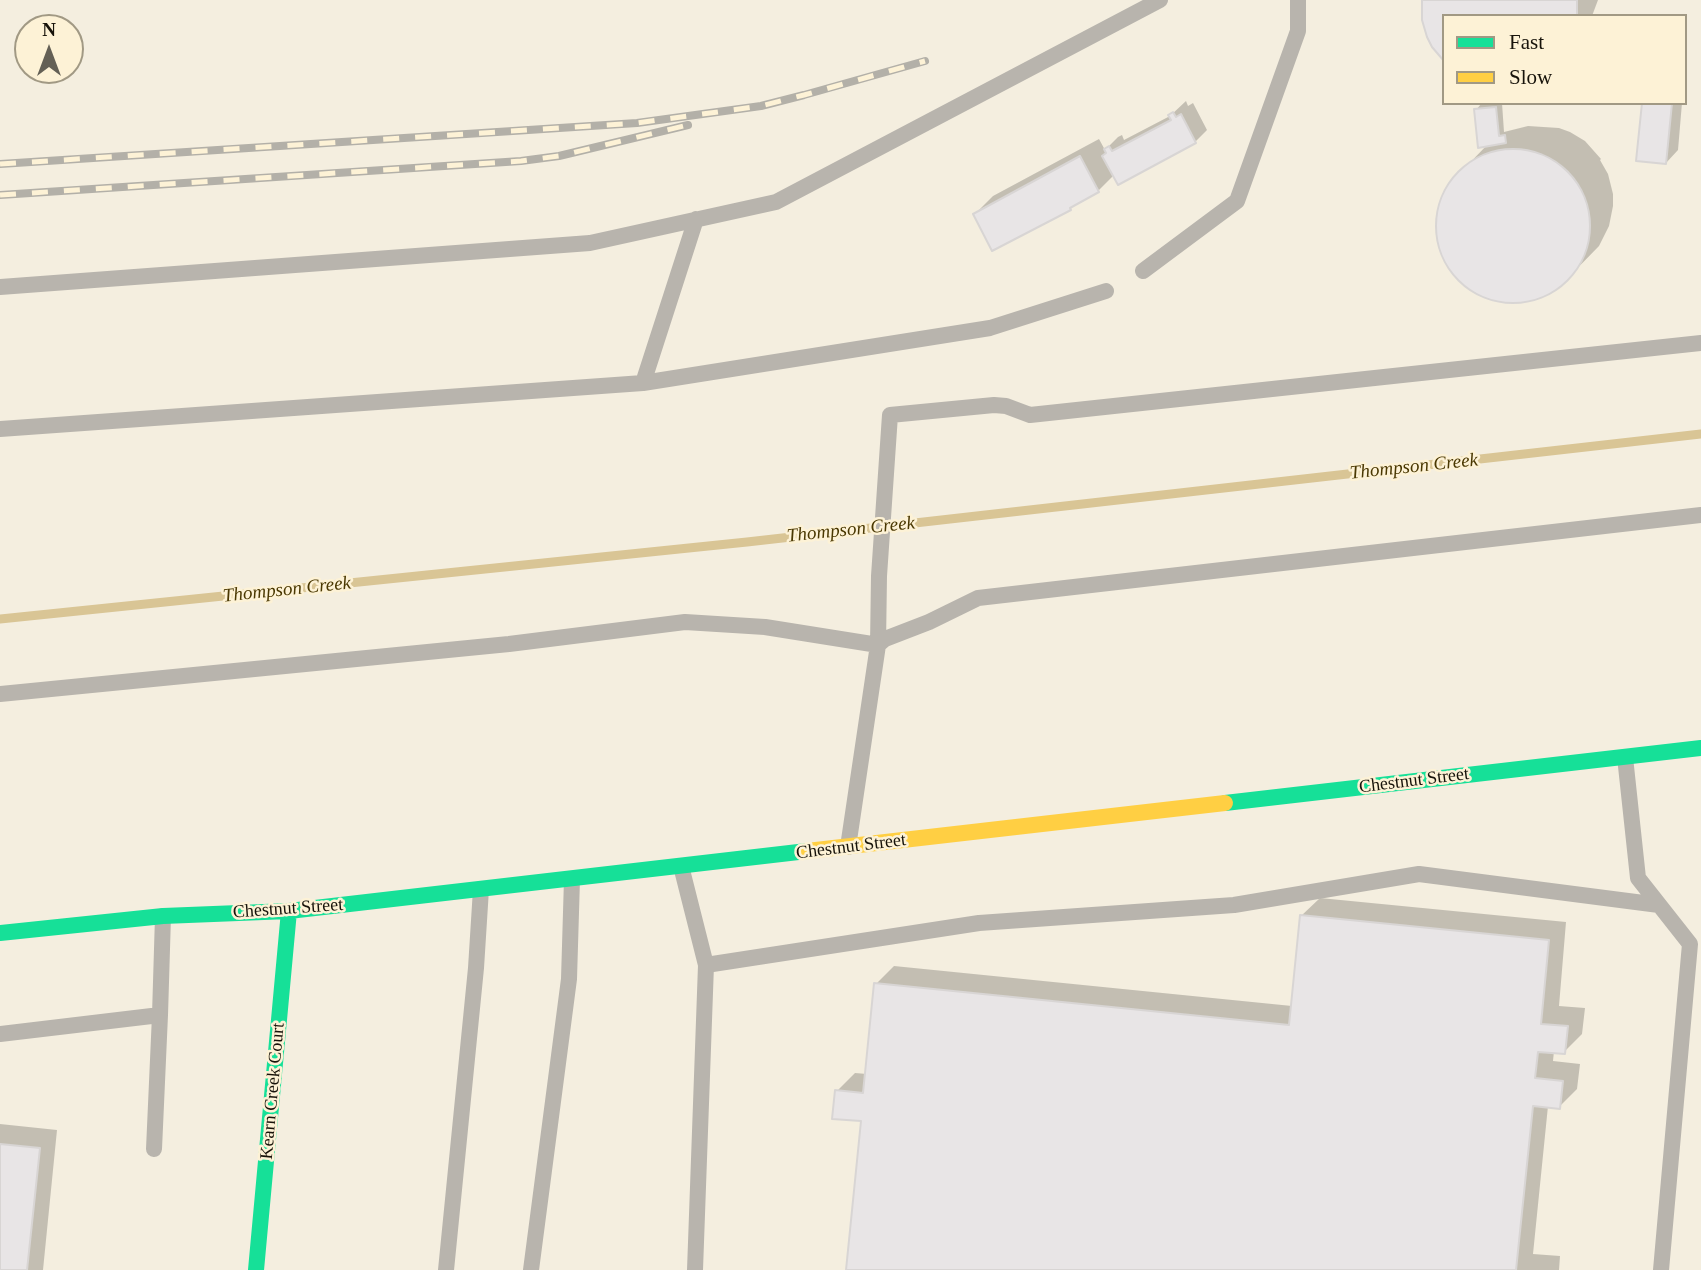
<!DOCTYPE html>
<html>
<head>
<meta charset="utf-8">
<style>
  body { margin:0 }
  #map { position:relative; width:1701px; height:1270px; overflow:hidden; background:#f4eedf; font-family:"Times New Roman",serif }
  canvas { display:block }
  .legend { position:absolute; left:1442px; top:14px; width:245px; height:91px; box-sizing:border-box; background:#fdf2d6; border:2px solid #a19984; margin:0; padding:9px 12px; list-style:none; font-size:21px; color:#17130a }
  .legend li { display:flex; align-items:center; gap:14px; height:35px }
  .legend b { width:35px; border:2px solid #a19984 }
  .north { position:absolute; left:14px; top:14px; width:70px; height:70px; box-sizing:border-box; background:#fdf2d6; border:2px solid #a19984; border-radius:50%; rotate:0deg; font-size:19px; font-weight:700; line-height:28px; text-align:center; color:#17130a }
  .north::after { content:''; display:block; margin:auto; width:24px; height:32px; background:#646055; clip-path:polygon(50% 0,100% 100%,50% 72%,0 100%) }
</style>
</head>
<body>
<div id="map">
<canvas width="1701" height="1270"></canvas>
<ul class="legend">
<li><b style="height:9px;background:#16e098"></b>Fast</li>
<li><b style="height:9px;background:#ffcf43"></b>Slow</li>
</ul>
<div class="north">N</div>
</div>
<script>
const ctx = document.querySelector('canvas').getContext('2d');
ctx.lineJoin = 'round';
function fill(path, color) { ctx.fillStyle = color; ctx.fill(path, 'evenodd'); }
const shape = rows => new Path2D(rows.map(r => 'M' + r).join(''));
function stroke(path, color, width, dash) { ctx.strokeStyle = color; ctx.lineWidth = width; ctx.lineCap = dash ? 'butt' : 'round'; ctx.setLineDash(dash || []); ctx.stroke(path); }
function drawText(font, color, halo, rows, align = 'center') {
  ctx.font = font + ' "Times New Roman",serif'; ctx.lineWidth = 5; ctx.setLineDash([]); ctx.textBaseline = 'middle'; ctx.strokeStyle = halo; ctx.fillStyle = color; for (const [text, x, y, turn = 0] of rows) {
    ctx.save(); ctx.translate(x, y); ctx.rotate((+turn || 0) * Math.PI / 180); ctx.textAlign = isNaN(turn) ? turn : align; if (halo) ctx.strokeText(text, 0, 0); ctx.fillText(text, 0, 0); ctx.restore();
  }
}
const shadow = shape([
  [1425,0,1598,0,1592,16,1444,16],
  [1186,101,1188,106,1193,103,1207,130,1195,142,1114,175,1098,191,1077,202,1070,209,975,214,993,196,1099,139,1105,150,1118,137,1122,135,1124,140,1170,116],
  [1489,103,1502,103,1504,132,1528,126,1559,128,1570,132,1585,141,1601,159,1600,160,1608,174,1613,194,1613,206,1609,226,1599,246,1561,285,1552,291,1529,300,1507,301,1493,298,1471,288,1457,275,1444,254,1442,256,1438,239,1437,224,1439,211,1445,193,1461,172,1488,144,1476,110,1481,104],
  [1643,103,1682,103,1678,150,1666,163],
  [1320,898,1566,922,1559,1006,1585,1008,1582,1034,1564,1052,1554,1051,1553,1061,1580,1064,1577,1089,1559,1107,1548,1106,1533,1254,1560,1256,1559,1270,848,1270,863,1119,837,1091,855,1073,867,1074,876,984,894,966,1292,1006,1301,916],
  [0,1124,57,1130,43,1270,0,1270]
]);
const stream = shape([
  [0,619,747,542,1701,434]
]);
const building = shape([
  [1422,0,1577,0,1577,16,1444,16,1444,61,1432,47,1427,37,1422,20,1422,0],
  [1642,103,1672,103,1666,164,1636,161,1642,103],
  [1496,107,1499,136,1505,135,1506,143,1478,148,1474,109,1496,107],
  [1173,112,1176,117,1181,114,1196,143,1118,185,1102,156,1106,153,1104,149,1109,146,1112,151,1171,120,1168,115,1173,112],
  '1436 226a77 77 0 1 1 154 0a77 77 0 1 1-154 0Z',
  [1080,156,1099,192,1070,208,1071,210,992,251,973,214,1080,156],
  [1300,915,1549,940,1541,1024,1568,1026,1565,1054,1538,1052,1535,1078,1563,1081,1560,1109,1533,1106,1516,1270,846,1270,861,1121,832,1119,835,1090,863,1093,874,983,1289,1025,1300,915],
  [0,1144,40,1148,27,1270,0,1270,0,1144]
]);
const lane = shape([
  [1143,271,1237,201,1298,31,1298,0],
  [0,287,590,243,776,202,1160,0],
  [643,383,696,219],
  [0,429,643,383,990,328,1106,291],
  [0,694,509,644,685,622,765,627,878,645,879,576,890,415,994,405,1006,406,1030,415,1701,343],
  [1625,757,1638,878,1690,944,1661,1270],
  [848,847,878,645,885,639,929,622,978,598,1701,515],
  [681,866,706,965,979,923,1234,905,1419,874,1659,905],
  [0,1034,160,1015,163,916],
  [154,1149,160,1015],
  [446,1270,476,968,481,889],
  [531,1270,569,979,572,879],
  [695,1270,706,965]
]);
const fast = shape([
  [1225,803,1701,748],
  [0,933,163,916,289,911,807,851],
  [256,1270,289,911]
]);
const slow = shape([
  [807,851,1225,803]
]);
const rail = shape([
  [0,164,637,123,761,106,804,95,925,61],
  [0,195,521,161,559,156,688,125]
]);
const streetNames = [
  ["Chestnut Street",1414,781,-7],
  ["Chestnut Street",851,847,-7],
  ["Chestnut Street",288,909,-4],
  ["Kearn Creek Court",273,1091,-85]
];
const waterNames = [
  ["Thompson Creek",1414,467,-6],
  ["Thompson Creek",851,530,-6],
  ["Thompson Creek",287,590,-6]
];
fill(shadow, '#0003');
stroke(stream, '#d9c595', 9);
fill(building, '#e8e5e6');
stroke(building, '#d8d5d4', 2);
stroke(lane, '#b8b4ad', 16);
stroke(fast, '#16e098', 16);
stroke(slow, '#ffcf43', 16);
stroke(rail, '#b3b0a8', 8);
stroke(rail, '#fdf2d6', 5, [16]);
drawText('18px', '#17130a', '#fdf2d6', streetNames);
drawText('italic 19px', '#4a3802', '#fdf2d6', waterNames);
</script>
</body>
</html>
